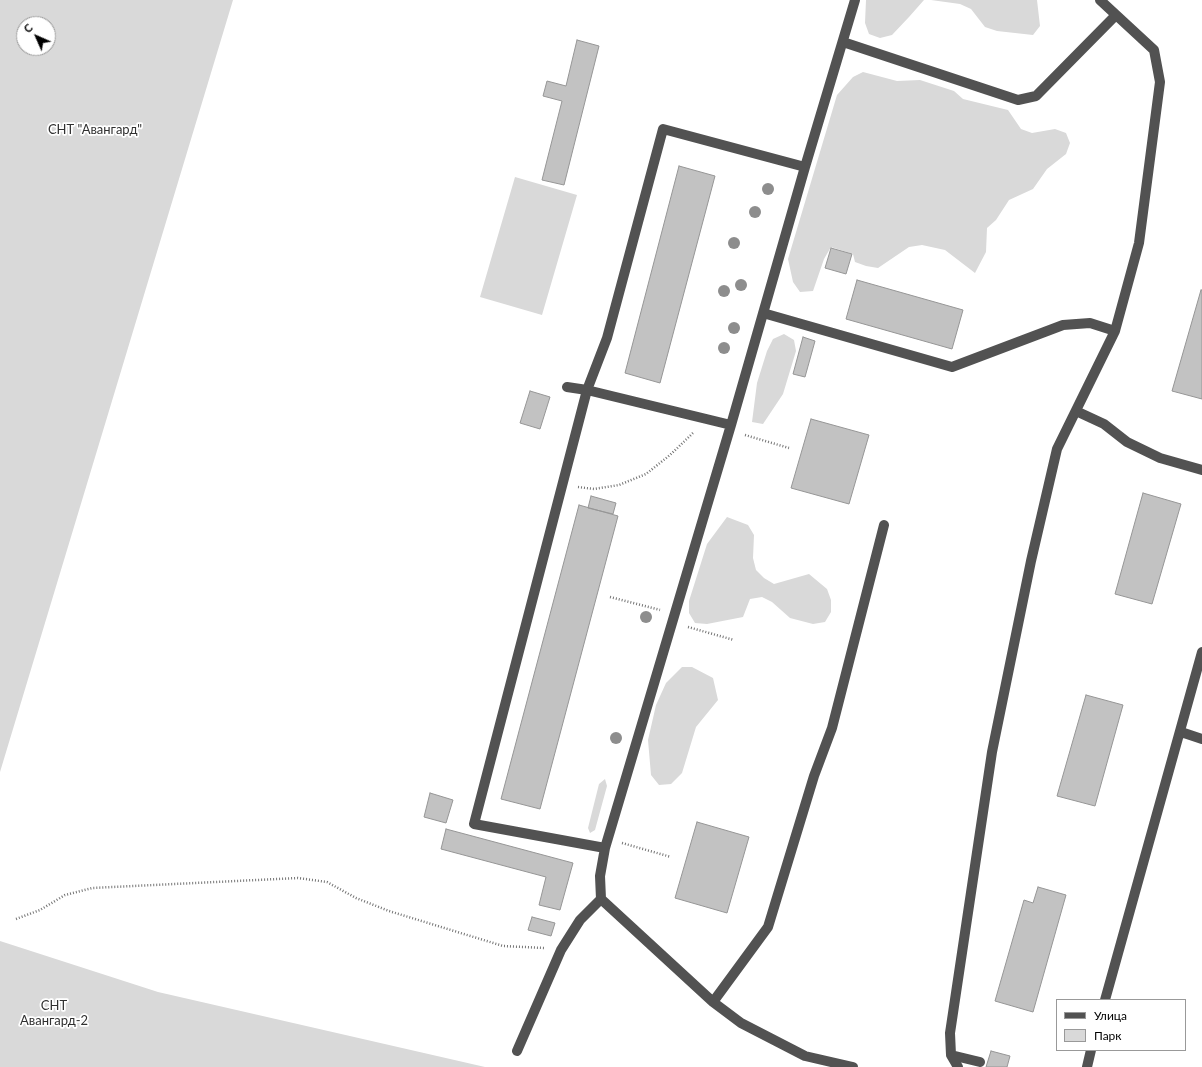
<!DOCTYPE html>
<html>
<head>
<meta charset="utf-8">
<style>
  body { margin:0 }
  #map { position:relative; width:1202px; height:1067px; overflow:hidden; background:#fff; font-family:Lato,sans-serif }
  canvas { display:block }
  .legend { position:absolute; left:1056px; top:999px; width:130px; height:52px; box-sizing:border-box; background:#fff; border:1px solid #999; margin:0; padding:5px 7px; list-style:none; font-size:12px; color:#000 }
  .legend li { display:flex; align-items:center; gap:8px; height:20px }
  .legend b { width:20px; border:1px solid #999 }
  .north { position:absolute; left:16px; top:16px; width:40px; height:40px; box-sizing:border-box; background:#fff; border:1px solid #999; border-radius:50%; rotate:315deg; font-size:11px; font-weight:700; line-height:16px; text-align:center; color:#000 }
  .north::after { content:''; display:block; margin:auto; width:14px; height:18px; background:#000; clip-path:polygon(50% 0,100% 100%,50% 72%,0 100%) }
</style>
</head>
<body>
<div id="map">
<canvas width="1202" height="1067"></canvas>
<ul class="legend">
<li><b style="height:5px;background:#525252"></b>Улица</li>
<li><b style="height:11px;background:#d9d9d9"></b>Парк</li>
</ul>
<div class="north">С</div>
</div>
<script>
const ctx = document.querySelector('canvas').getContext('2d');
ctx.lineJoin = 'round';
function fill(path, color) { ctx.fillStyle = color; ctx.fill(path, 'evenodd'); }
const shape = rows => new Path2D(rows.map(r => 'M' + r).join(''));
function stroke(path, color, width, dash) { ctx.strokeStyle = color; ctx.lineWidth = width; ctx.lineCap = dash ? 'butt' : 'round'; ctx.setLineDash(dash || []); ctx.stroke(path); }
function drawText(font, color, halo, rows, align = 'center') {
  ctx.font = font + ' Lato,sans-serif'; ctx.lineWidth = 3.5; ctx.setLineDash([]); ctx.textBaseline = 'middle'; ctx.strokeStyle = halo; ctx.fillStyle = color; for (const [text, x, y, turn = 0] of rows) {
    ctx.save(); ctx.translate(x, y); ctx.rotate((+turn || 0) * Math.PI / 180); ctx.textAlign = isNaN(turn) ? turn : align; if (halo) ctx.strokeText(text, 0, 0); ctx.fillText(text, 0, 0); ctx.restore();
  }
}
const green = shape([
  [0,0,233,0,0,772],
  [24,24,48,24,48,48,24,48],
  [866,0,924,0,909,17,892,35,880,38,869,34,865,23],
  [931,0,1037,0,1040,26,1033,35,997,31,985,27,971,9,960,4],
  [863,72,897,81,920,80,954,91,963,99,1008,110,1021,129,1032,133,1055,129,1066,133,1070,143,1066,154,1047,169,1033,189,1009,200,996,220,987,228,986,252,975,273,945,250,922,245,909,247,878,268,866,266,855,262,853,254,831,247,824,259,813,291,800,292,793,282,788,259,837,95,853,77],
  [515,177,577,195,542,315,480,297],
  [784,334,794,340,796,351,783,394,763,424,752,422,757,383,767,351,773,339],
  [727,517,748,525,754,535,753,558,756,570,764,578,774,584,809,574,827,589,831,600,831,612,825,622,813,624,790,618,772,602,762,597,750,599,743,617,707,624,695,623,689,613,689,601,707,544],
  [682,667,692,667,713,678,718,700,696,727,682,773,671,784,659,785,651,775,648,740,656,705,666,683],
  [605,779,607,786,595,830,590,833,588,828,599,784],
  [0,941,158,992,485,1067,0,1067]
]);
const building = shape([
  [577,40,599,46,564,185,542,180,562,101,543,96,547,81,566,86,577,40],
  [679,166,715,176,660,383,625,373,679,166],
  [831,248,852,254,846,274,825,268,831,248],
  [857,280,963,310,952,349,846,319,857,280],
  [1201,290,1202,290,1202,399,1172,391,1201,290],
  [803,337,815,341,805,377,793,374,803,337],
  [530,391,550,397,540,429,520,423,530,391],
  [811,419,869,435,849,504,791,488,811,419],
  [1143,493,1181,504,1152,604,1115,594,1143,493],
  [591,496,616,503,613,514,588,508,591,496],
  [579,505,618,516,540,809,501,799,579,505],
  [1086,695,1123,705,1095,806,1057,796,1086,695],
  [430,793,453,800,446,823,424,817,430,793],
  [697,822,749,837,727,913,675,898,697,822],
  [446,829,573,863,560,910,539,905,546,877,441,849,446,829],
  [1038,887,1066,895,1033,1012,995,1001,1024,900,1033,903,1038,887],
  [532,917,555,923,551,936,528,930,532,917],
  [991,1051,1010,1056,1007,1067,986,1067,991,1051]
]);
const path = shape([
  [745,435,789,448],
  [578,487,594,489,619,485,646,474,670,455,693,433],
  [610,597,660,610],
  [688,627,734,640],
  [622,843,671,857],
  [16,919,40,910,65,895,92,888,298,878,327,882,356,898,389,911,503,946,544,948]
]);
const minor = shape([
  [843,42,1018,100,1036,96,1116,15],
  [763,313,952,367,1063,325,1090,323,1115,331],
  [567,387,587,390,731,425],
  [1076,411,1104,424,1127,442,1160,458,1202,470],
  [1181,732,1202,739],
  [605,848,474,824,587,390,607,338,663,129,805,167],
  [601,899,713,1002,741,1023,805,1056,853,1067],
  [1105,1000,1202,652],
  [713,1002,768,927,814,776,832,728,884,525],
  [517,1051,561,950,580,920,601,899,600,876,605,848,731,425,805,167,855,0],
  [951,1055,980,1062],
  [958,1067,951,1055,950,1033,992,752,1031,561,1057,449,1115,331,1139,243,1160,82,1154,50,1100,0],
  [1087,1067,1091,1050]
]);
const trees = [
  [768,189],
  [755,212],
  [734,243],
  [741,285],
  [724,291],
  [734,328],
  [724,348],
  [646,617],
  [616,738]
];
const parkNames = [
  ["СНТ \"Авангард\"",95,130],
  ["СНТ",54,1006],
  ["Авангард-2",54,1021]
];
fill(green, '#d9d9d9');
fill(building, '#c2c2c2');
stroke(building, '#969696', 1);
stroke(path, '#747474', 2.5, [1, 2]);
stroke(minor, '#525252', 10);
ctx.fillStyle = '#8d8d8d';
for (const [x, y] of trees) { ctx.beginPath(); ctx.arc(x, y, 6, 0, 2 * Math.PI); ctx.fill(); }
drawText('13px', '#303030', '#fff', parkNames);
</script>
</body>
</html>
